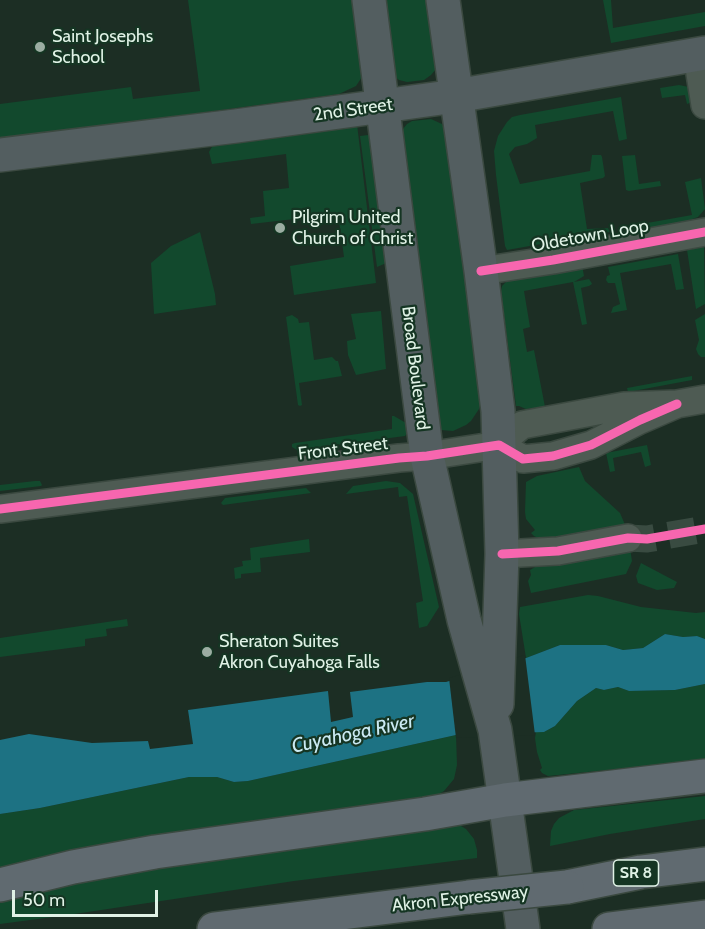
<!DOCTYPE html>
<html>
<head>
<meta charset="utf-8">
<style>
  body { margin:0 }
  #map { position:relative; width:705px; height:929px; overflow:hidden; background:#1c2e24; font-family:Cabin,sans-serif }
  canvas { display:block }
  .scale { position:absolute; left:12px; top:890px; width:146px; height:27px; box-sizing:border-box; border:3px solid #e0f2e6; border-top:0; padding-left:8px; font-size:18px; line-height:21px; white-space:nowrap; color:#e0f2e6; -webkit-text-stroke:4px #153523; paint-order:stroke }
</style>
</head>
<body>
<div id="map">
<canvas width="705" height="929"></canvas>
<div class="scale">50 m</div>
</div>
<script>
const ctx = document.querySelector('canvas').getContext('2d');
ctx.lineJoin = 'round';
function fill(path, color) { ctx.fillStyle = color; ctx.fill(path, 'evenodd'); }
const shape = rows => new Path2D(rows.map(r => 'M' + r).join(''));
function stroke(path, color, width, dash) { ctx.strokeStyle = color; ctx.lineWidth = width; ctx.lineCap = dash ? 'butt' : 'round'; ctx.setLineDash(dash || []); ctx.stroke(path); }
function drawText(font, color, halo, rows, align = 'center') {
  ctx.font = font + ' Cabin,sans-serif'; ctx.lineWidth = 4.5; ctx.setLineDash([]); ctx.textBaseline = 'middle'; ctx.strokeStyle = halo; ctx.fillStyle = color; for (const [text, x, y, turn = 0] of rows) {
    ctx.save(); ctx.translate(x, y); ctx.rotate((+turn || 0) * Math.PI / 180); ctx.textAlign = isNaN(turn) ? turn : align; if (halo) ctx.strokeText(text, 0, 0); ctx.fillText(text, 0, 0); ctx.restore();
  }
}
const green = shape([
  [188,0,359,0,364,74,356,86,339,94,0,140,0,104,131,87,133,99,200,91],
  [380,0,430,0,438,61,436,69,431,75,424,80,407,82,399,80,393,75],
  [603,0,611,0,613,28,705,12,705,26,611,43],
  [679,85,689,87,692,102,687,104,685,95,662,98,660,88],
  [621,97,627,139,619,141,613,111,535,125,537,138,527,144,515,147,509,154,520,184,590,171,592,155,601,155,602,157,605,176,603,178,580,183,587,229,608,228,610,232,507,250,505,246,496,175,494,151,498,136,507,122,512,117,520,115],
  [431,119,442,124,448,134,481,402,479,409,471,421,466,425,453,431,441,430,437,426,399,134,407,124,412,121],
  [357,124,376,283,294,295,290,266,344,257,338,214,251,224,250,218,265,216,263,191,289,188,286,154,212,164,209,152,214,143],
  [376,134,391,261,377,267,360,136],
  [635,155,639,184,660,181,661,186,629,191,626,190,622,156],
  [701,178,705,209,698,217,676,225,635,232,636,225,692,215,685,182],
  [200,232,215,294,216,305,154,314,151,263,171,246],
  [704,247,705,304,696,309,687,250],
  [678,254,684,289,676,290,671,264,620,273,627,310,611,313,613,307,620,304,615,283,608,283,606,280,607,276,610,275,608,267],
  [582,265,584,276,574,282,589,279,591,282,592,284,589,286,581,288,587,324,582,325,573,282,524,291,530,327,523,329,527,352,534,350,545,407,526,409,519,406,516,406,501,292,502,286,506,282,512,278],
  [381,311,386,369,356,375,348,355,347,341,356,339,351,314],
  [705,314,705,357,701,357,698,354,696,349,699,340,695,320],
  [292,315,298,319,299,323,309,322,314,360,332,357,336,361,338,361,342,376,299,383,302,405,300,406,298,405,286,317],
  [692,376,692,380,628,392,627,388],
  [392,416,394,416,406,423,409,428,408,432,405,436,297,450,292,447,292,444,295,443,392,429],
  [647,445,651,465,645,467,641,452,613,458,615,471,610,472,606,453],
  [579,467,585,481,620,513,626,527,561,539,542,540,534,536,531,533,535,530,526,519,525,512,526,482,537,476],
  [35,481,40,481,42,485,41,486,0,491,0,485],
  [386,481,400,483,413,494,439,607,427,626,419,628,416,603,423,601,407,496,399,497,398,487,346,494,353,486],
  [306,488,311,493,223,505,221,503,225,498],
  [309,539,310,552,260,558,261,572,241,574,241,578,235,579,234,568,243,566,242,561,251,560,250,548],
  [630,548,632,561,626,574,531,593,528,581,531,575,530,570,535,567],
  [641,563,677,582,674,588,657,590,638,583,636,576],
  [588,595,598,596,641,607,696,613,705,612,705,639,697,636,683,637,665,634,643,648,623,650,606,645,560,645,526,658,519,614,520,607],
  [127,619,128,626,106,629,107,636,85,639,85,646,0,657,0,638],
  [705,684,705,760,548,776,542,773,540,770,542,768,537,752,535,738,536,732,544,732,555,726,577,701,596,688,604,690,618,687,629,691,675,690],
  [456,735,457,765,454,779,444,791,436,796,309,817,233,824,164,835,0,869,0,814,40,808,189,777,217,777,234,782,248,781],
  [705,796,705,819,610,834,550,846,551,831,554,824,559,818,574,810],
  [450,826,461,826,466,829,474,839,477,850,477,858,294,881,68,915,0,924,0,895,38,885]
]);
const water = shape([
  [665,634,683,637,697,636,705,639,705,684,675,690,629,691,618,687,604,690,596,688,577,701,555,726,544,732,456,735,248,781,234,782,217,777,189,777,40,808,0,814,0,740,29,734,92,743,148,741,150,749,193,744,188,710,328,691,331,722,353,717,350,692,427,682,446,682,526,658,560,645,606,645,623,650,643,648]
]);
const pier = shape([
  [525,655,535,735,456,738,449,678]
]);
const minorTunnel = shape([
  [628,538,647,539,705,529]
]);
const minor = shape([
  [697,55,705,105],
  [481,271,553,260,705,232],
  [499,445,507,437,522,425,624,406,677,404,705,399],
  [0,509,399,458,427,456,499,445,523,459,553,456,591,445,640,420,677,404],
  [502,554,558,551,628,538]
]);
const major = shape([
  [369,0,427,456,464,620,495,730,523,929],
  [443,0,481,271,498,411,502,554,497,704],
  [0,155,236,126,456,96,705,53]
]);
const highway = shape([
  [0,885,73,867,155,852,425,814,505,800,705,776],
  [567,887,641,872,705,864],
  [214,929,469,897],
  [609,929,705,917]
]);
const highwayBridge = shape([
  [469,897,567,887]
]);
const cycleway = shape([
  [481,271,553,260,705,232],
  [0,509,399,458,427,456,499,445,523,459,553,456,591,445,640,420,677,404],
  [502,554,558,551,628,538,647,539,705,529]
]);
const markers = [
  [40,47,6,"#9bada2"],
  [280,228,6,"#9bada2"],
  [207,652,6,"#9bada2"]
];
const shields = [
  [636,873,45]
];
const shieldNames = [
  ["SR 8",636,873]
];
const poiNames = [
  ["Saint Josephs",52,37],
  ["School",52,58],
  ["Pilgrim United",292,218],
  ["Church of Christ",292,239],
  ["Sheraton Suites",219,642],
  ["Akron Cuyahoga Falls",219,663]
];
const streetNames = [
  ["2nd Street",353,110,-8],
  ["Oldetown Loop",590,236,-10],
  ["Broad Boulevard",415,368,83],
  ["Front Street",343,449,-7],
  ["Akron Expressway",460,899,-6]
];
const waterNames = [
  ["Cuyahoga River",353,734,-12]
];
fill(green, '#12492d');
fill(water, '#1d7283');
fill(pier, '#1c2e24');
stroke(minorTunnel, '#394b41', 27, [27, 14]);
stroke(minor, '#3b4940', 30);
stroke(major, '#3b4940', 36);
stroke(highway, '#3b4940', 36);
stroke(minor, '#4e5b53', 27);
stroke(major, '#535e60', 33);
stroke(highway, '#606a70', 33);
stroke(highwayBridge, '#3b4940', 36, []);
stroke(highwayBridge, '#606a70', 33);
stroke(cycleway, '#f766af', 9);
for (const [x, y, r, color] of markers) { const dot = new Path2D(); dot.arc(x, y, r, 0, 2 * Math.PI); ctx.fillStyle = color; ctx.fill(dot); stroke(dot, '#153523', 2); }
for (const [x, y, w] of shields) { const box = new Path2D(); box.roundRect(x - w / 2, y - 13, w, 26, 4.5); ctx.fillStyle = '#153523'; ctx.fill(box); stroke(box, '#e0f2e6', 1.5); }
drawText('bold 16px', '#e0f2e6', null, shieldNames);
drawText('18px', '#e0f2e6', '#153523', poiNames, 'left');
drawText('18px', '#e0f2e6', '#153523', streetNames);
drawText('italic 20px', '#cbeaf3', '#153523', waterNames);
</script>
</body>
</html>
